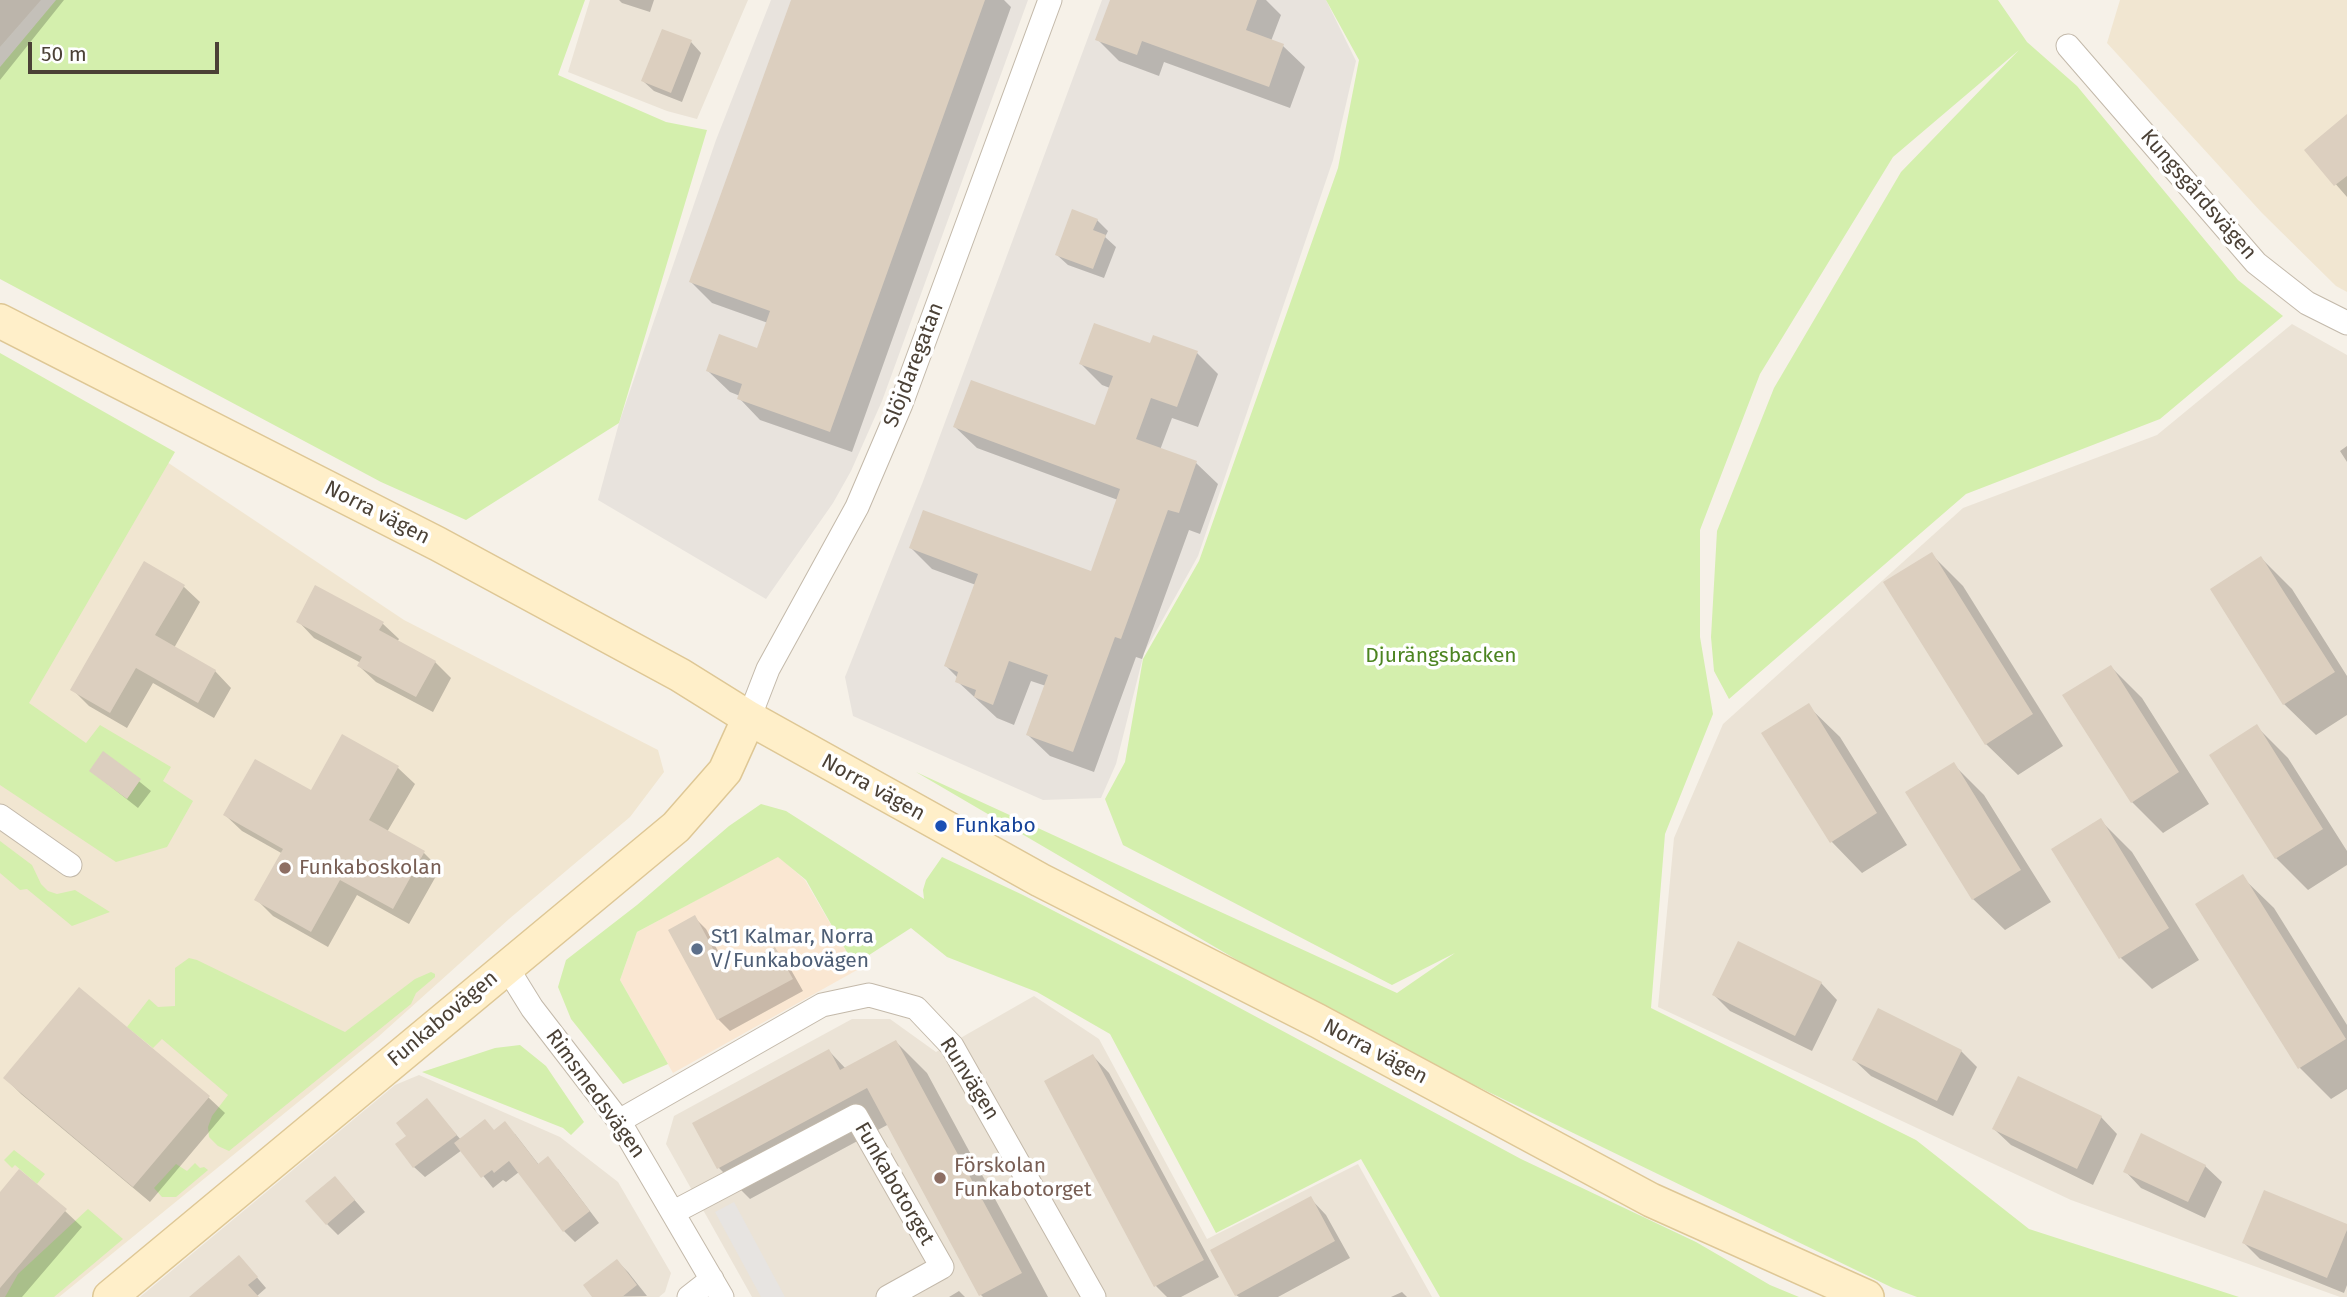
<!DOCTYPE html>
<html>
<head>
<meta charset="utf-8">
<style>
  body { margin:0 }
  #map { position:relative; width:2347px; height:1297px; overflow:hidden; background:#f6f1e8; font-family:"Fira Sans",sans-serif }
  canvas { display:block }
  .scale { position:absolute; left:28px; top:42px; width:191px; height:32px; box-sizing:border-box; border:4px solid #4b4136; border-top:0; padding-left:9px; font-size:21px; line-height:24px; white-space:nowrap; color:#4b4136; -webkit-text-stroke:5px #fff; paint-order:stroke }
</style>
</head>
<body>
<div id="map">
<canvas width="2347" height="1297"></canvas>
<div class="scale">50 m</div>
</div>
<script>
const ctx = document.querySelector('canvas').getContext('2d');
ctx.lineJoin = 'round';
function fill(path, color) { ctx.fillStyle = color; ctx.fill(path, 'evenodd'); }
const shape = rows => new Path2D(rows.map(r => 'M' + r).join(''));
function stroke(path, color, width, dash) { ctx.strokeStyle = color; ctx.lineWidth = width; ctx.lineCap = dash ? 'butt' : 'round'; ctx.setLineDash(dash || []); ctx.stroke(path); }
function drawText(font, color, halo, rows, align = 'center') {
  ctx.font = font + ' "Fira Sans",sans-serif'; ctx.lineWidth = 7; ctx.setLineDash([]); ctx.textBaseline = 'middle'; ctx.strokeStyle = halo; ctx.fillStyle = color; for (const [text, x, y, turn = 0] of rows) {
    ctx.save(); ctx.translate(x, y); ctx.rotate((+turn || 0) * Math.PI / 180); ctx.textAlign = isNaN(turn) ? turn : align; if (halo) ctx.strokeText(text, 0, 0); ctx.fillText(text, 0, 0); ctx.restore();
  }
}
const residential = shape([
  [0,0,41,0,0,47],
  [590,0,748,0,697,119,667,111,568,72],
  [2292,324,2347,355,2347,1297,2340,1297,2071,1200,1658,1007,1674,838,1723,724,1963,508,2157,435],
  [1034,996,1099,1039,1207,1239,1358,1164,1432,1297,752,1297,666,1144,674,1116,852,1019,890,1019,936,1052],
  [419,1075,560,1137,618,1182,671,1273,665,1292,659,1297,140,1297,395,1085]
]);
const commercial = shape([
  [778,856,805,880,857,970,673,1073,620,980,637,932]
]);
const industrial = shape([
  [771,0,1028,0,882,401,851,471,833,503,766,599,598,500,619,423,716,140],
  [1102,0,1326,0,1356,61,1333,160,1198,556,1144,653,1116,764,1101,798,1043,800,853,716,845,677,922,484]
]);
const education = shape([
  [2120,0,2347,0,2347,292,2336,286,2262,213,2107,43],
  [0,362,83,406,404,620,658,750,664,772,630,817,509,919,378,1037,59,1297,0,1297]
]);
const green = shape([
  [56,0,585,0,558,75,666,122,707,130,619,423,466,520,381,482,0,279,0,67],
  [1326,0,1998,0,2027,42,2077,86,2238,280,2283,316,2160,419,1966,494,1729,699,1714,671,1711,637,1717,531,1774,388,1901,172,2019,50,1893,157,1760,374,1700,530,1700,637,1713,714,1665,834,1651,1008,1916,1140,2029,1229,2239,1297,1917,1297,1893,1288,1338,1019,916,772,1397,993,1455,953,1392,985,1123,845,1105,799,1125,762,1143,659,1199,561,1338,168,1359,60],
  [0,353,175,452,29,703,86,743,100,725,171,767,163,781,193,801,167,847,116,862,0,785],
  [761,804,786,811,924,899,923,890,926,880,942,857,1023,895,1184,978,1521,1159,1696,1242,1770,1285,1799,1297,1440,1297,1361,1159,1216,1233,1110,1034,1037,992,947,957,911,928,866,957,857,970,806,880,778,857,637,932,620,980,668,1064,623,1084,571,1019,558,987,566,960,637,905,729,826],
  [0,841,32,865,41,884,48,891,57,894,75,890,110,912,72,926,27,889,20,890,0,873],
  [189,958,197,960,345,1032,415,979,431,972,435,974,435,977,416,993,411,1004,229,1151,218,1146,209,1137,208,1127,212,1116,228,1095,162,1039,153,1048,127,1027,149,999,158,1007,175,1006,175,968],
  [520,1045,546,1066,584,1122,571,1135,563,1128,422,1072,495,1048],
  [14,1150,45,1174,37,1184,15,1165,12,1168,4,1160],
  [195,1163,200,1168,204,1167,208,1170,176,1197,162,1197,154,1188,176,1164,187,1171],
  [88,1209,123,1239,54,1297,5,1297,18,1274]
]);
const parking = shape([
  [734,1202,785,1297,761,1297,715,1212]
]);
const shadow = shape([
  [0,0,64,0,0,80],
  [619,0,654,0,650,12,622,3],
  [793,0,1004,0,1011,7,852,452,760,420,739,398,740,396,730,392,708,371,758,350,768,323,712,303,691,282],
  [1112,0,1266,0,1281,15,1271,41,1283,46,1305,67,1290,108,1164,62,1159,76,1119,61,1097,39],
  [691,42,701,53,682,102,654,91,643,81],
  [2347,116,2347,197,2306,150],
  [1097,220,1108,231,1105,237,1116,247,1104,278,1068,265,1057,255],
  [1151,346,1197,353,1218,374,1198,427,1172,418,1160,450,1196,463,1218,484,1200,534,1189,530,1142,659,1136,657,1094,772,1050,756,1028,735,1046,686,1031,681,1014,725,997,718,957,681,958,678,946,666,976,585,932,569,911,548,1092,573,1118,500,977,448,955,427,1096,428,1110,388,1102,385,1081,364],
  [2347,446,2347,462,2340,451],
  [1932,555,1963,586,2063,746,2018,775,1986,744],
  [2261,558,2292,589,2347,676,2347,715,2316,735,2284,704],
  [183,586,200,602,174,648,215,671,231,688,214,718,153,683,127,728,89,706,73,690],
  [298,621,382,623,399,639,397,642,435,662,451,678,433,712,376,682,359,666,361,663,314,638],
  [2111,667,2142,698,2209,804,2163,833,2132,802],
  [1808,706,1840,737,1907,845,1862,873,1831,841],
  [2257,727,2288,758,2347,851,2347,865,2308,890,2276,858,2211,755],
  [343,737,398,768,415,784,387,832,424,853,440,869,409,924,357,895,328,947,273,916,257,900,283,854,242,831,225,815,312,792],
  [104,753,151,791,138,808,91,771],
  [1953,764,1984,795,2051,902,2005,930,1973,899,1908,792],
  [2101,821,2132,852,2199,960,2152,989,2121,958,2053,850],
  [2242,877,2274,908,2347,1025,2347,1089,2331,1099,2300,1068,2197,905],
  [694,917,706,929,730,973,775,949,786,961,803,991,730,1031,718,1019,670,931],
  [1821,983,1837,1000,1812,1051,1730,1011,1714,995],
  [896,1042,927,1073,1048,1297,983,1297,981,1295,889,1124,750,1199,719,1168,695,1124,829,1051,846,1069],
  [1961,1051,1977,1067,1953,1116,1871,1076,1854,1060],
  [1093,1056,1109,1073,1219,1277,1181,1297,1167,1297,1156,1286],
  [5,1078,208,1097,225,1113,150,1202,21,1094],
  [427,1101,461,1140,495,1131,515,1134,539,1165,558,1169,599,1223,575,1242,564,1231,519,1172,506,1182,503,1180,493,1188,462,1150,425,1177,414,1167,408,1136],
  [2101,1117,2117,1134,2093,1185,2011,1145,1994,1129],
  [2205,1166,2222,1182,2205,1218,2141,1188,2125,1171],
  [345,1189,365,1212,338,1235,327,1224],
  [0,1195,65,1211,82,1227,22,1297,0,1297],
  [1310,1198,1326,1215,1350,1258,1278,1297,1239,1297,1236,1295],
  [2347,1226,2347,1285,2344,1293,2260,1259,2244,1243],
  [617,1261,628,1272,647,1296,594,1297],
  [248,1267,266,1288,257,1296,258,1297,191,1297],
  [959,1291,965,1297,949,1297],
  [1402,1292,1407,1297,1391,1297]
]);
const building = shape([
  [791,0,985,0,830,432,737,399,742,384,706,371,719,334,757,348,770,311,689,282],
  [1110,0,1257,0,1246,30,1284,44,1269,87,1142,41,1137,55,1095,40],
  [662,29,692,40,671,93,641,81],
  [2347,114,2347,176,2334,186,2304,150],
  [1072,209,1098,219,1093,230,1106,235,1093,269,1055,255],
  [1094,323,1150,343,1153,335,1198,351,1177,407,1151,398,1136,439,1197,461,1179,513,1168,510,1121,639,1115,637,1073,752,1026,735,1048,675,1009,661,993,705,974,697,976,690,955,682,958,672,944,666,978,574,909,548,923,510,1091,571,1120,489,953,427,971,380,1095,425,1113,376,1079,364],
  [1932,552,2033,714,1985,745,1883,582],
  [2261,556,2335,672,2283,705,2210,589],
  [144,561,185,585,155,635,216,670,198,703,136,668,110,713,70,690],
  [315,585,384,622,379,630,436,661,416,697,357,666,362,657,296,622],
  [2111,665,2179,772,2131,803,2062,695],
  [1809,703,1877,813,1830,843,1761,733],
  [2257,724,2323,829,2275,859,2209,755],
  [342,734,399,766,369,820,425,851,393,909,340,880,311,932,254,900,283,849,223,815,255,759,311,790],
  [103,751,141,779,127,799,89,771],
  [1954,762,2021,870,1972,900,1905,792],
  [2101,818,2169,928,2119,959,2051,849],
  [2243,874,2346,1039,2298,1069,2195,904],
  [695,915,726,973,775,947,793,979,717,1020,668,930],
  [1738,941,1822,982,1795,1036,1712,995],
  [79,987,210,1096,133,1187,3,1078],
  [1878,1008,1962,1050,1937,1101,1852,1060],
  [896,1040,1022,1273,979,1296,867,1088,717,1169,692,1123,829,1049,840,1070],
  [1093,1054,1204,1260,1154,1287,1044,1081],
  [2018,1076,2102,1116,2077,1169,1992,1129],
  [427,1098,457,1135,413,1168,395,1144,406,1136,396,1123],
  [485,1119,494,1130,505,1121,538,1164,548,1156,590,1211,563,1232,509,1161,494,1173,492,1170,481,1178,454,1143],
  [2141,1133,2206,1165,2188,1202,2123,1172],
  [19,1169,67,1209,0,1288,0,1192],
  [335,1176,355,1200,326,1225,305,1201],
  [2264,1190,2347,1224,2347,1230,2327,1278,2242,1243],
  [1311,1196,1335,1241,1235,1296,1210,1250],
  [239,1255,258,1277,248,1285,259,1297,189,1297],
  [617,1259,637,1285,622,1297,592,1297,583,1285]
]);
const street = shape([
  [2068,46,2256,263,2307,303,2347,323],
  [749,718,768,669,857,507,901,404,1050,0],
  [0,816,70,865],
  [506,966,532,1008,619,1121,722,1297],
  [619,1121,822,1005,869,995,916,1008,952,1046,1094,1297],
  [674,1212,856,1116,942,1267,888,1297],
  [689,1297,712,1279]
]);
const secondary = shape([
  [0,321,438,544,680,675,749,718,1040,880,1318,1021,1651,1200,1867,1297],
  [110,1297,676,827,725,771,749,718]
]);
const markers = [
  [941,826,7,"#1a4fb4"],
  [285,868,7,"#8d6e63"],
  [697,949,7,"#5c6f8a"],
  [940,1178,7,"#8d6e63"]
];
const streetNames = [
  ["Kungsgårdsvägen",2198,195,49],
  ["Slöjdaregatan",914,365,-69],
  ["Norra vägen",377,513,27],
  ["Norra vägen",873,788,29],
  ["Funkabovägen",443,1019,-40],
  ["Norra vägen",1375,1052,28],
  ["Runvägen",969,1079,58],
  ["Rimsmedsvägen",595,1094,54],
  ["Funkabotorget",894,1184,60]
];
const parkNames = [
  ["Djurängsbacken",1441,656]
];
const transitNames = [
  ["Funkabo",955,826]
];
const educationNames = [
  ["Funkaboskolan",299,868],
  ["Förskolan",954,1166],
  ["Funkabotorget",954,1190]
];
const serviceNames = [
  ["St1 Kalmar, Norra",711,937],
  ["V/Funkabovägen",711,961]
];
fill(residential, '#ebe3d6');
fill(commercial, '#fae7d2');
fill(industrial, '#e8e3dd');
fill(education, '#f1e6d1');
fill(green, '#d4efad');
fill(parking, '#e7e4e1');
fill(shadow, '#0003');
fill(building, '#dccfbf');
stroke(street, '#c3b9aa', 25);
stroke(secondary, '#dec795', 36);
stroke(street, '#fff', 23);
stroke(secondary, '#ffefc9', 33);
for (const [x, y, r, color] of markers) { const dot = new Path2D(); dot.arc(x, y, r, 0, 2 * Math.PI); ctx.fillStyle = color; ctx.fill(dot); stroke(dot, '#fff', 2.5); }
drawText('21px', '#4b4136', '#fff', streetNames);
drawText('21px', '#4c8421', '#fff', parkNames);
drawText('21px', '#164399', '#fff', transitNames, 'left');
drawText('21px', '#785e54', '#fff', educationNames, 'left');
drawText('21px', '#4e5e75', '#fff', serviceNames, 'left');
</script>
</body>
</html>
